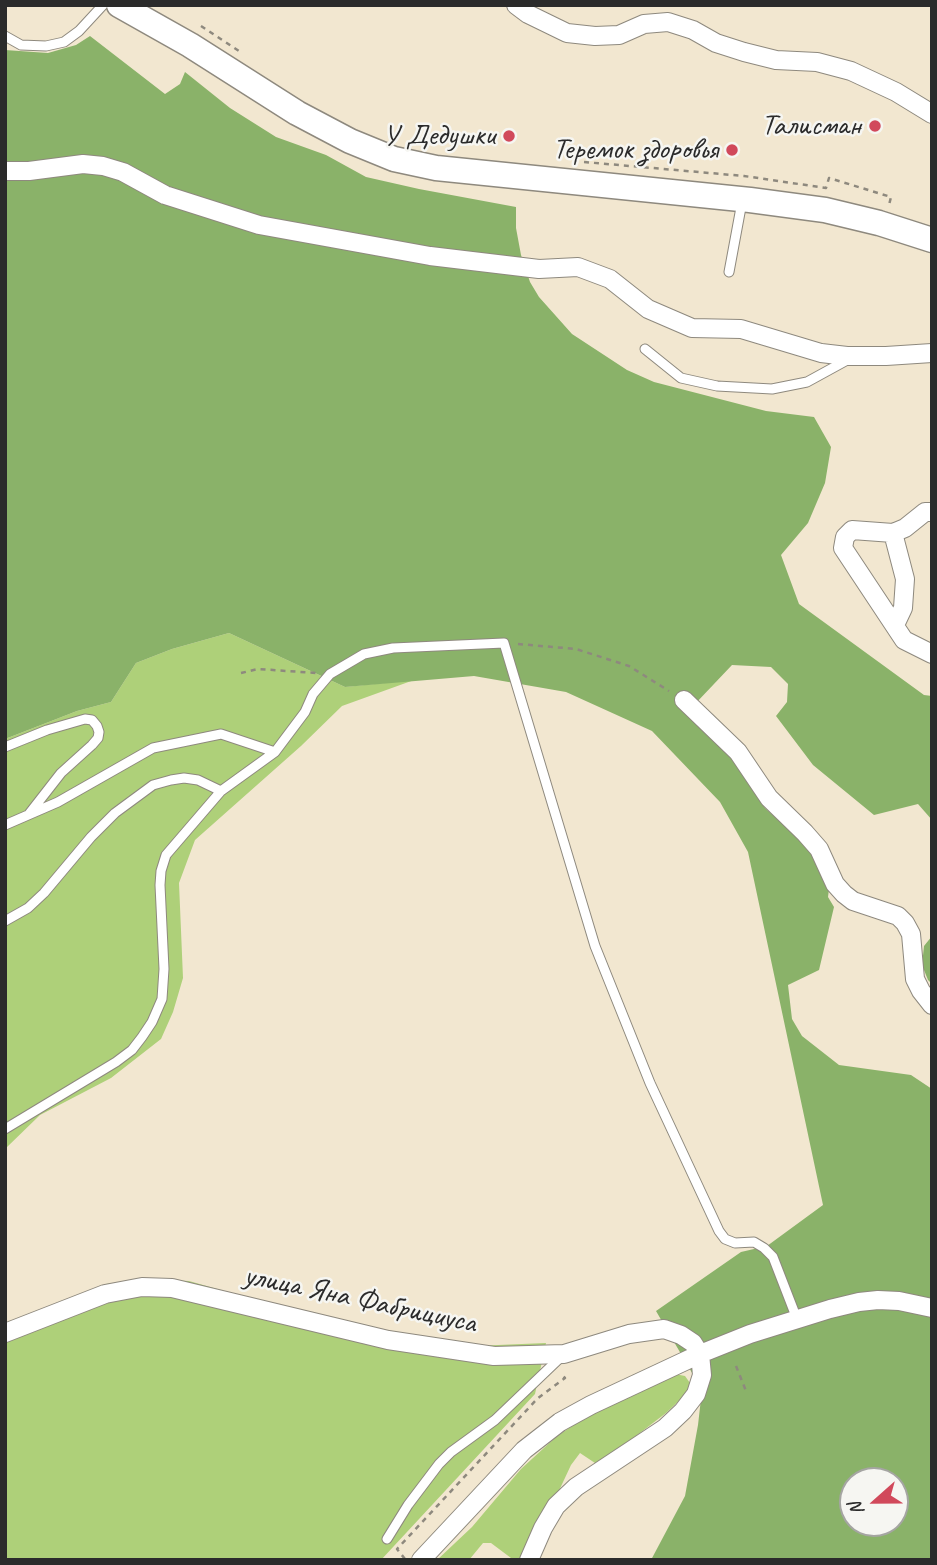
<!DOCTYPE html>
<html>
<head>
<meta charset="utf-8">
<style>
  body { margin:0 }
  #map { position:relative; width:937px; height:1565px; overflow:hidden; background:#f2e7d0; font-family:Caveat,sans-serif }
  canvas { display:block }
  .frame { position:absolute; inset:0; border:7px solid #2b2b2b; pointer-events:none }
  .north { position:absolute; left:839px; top:1467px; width:70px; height:70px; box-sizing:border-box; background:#f6f6f2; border:2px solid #a5a5a2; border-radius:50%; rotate:249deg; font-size:19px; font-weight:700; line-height:28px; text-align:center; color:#2b2b2b }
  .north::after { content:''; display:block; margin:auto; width:24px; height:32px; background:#d1495b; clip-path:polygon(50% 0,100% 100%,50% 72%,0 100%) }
</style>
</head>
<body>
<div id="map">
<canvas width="937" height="1565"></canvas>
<div class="frame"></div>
<div class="north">N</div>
</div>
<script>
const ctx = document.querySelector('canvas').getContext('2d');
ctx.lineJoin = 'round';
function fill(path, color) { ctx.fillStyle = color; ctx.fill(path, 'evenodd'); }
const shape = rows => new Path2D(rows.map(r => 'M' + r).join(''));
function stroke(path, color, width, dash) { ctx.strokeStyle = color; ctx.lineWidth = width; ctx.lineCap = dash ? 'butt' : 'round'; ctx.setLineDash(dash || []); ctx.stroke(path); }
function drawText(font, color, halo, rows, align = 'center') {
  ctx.font = font + ' Caveat,sans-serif'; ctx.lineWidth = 5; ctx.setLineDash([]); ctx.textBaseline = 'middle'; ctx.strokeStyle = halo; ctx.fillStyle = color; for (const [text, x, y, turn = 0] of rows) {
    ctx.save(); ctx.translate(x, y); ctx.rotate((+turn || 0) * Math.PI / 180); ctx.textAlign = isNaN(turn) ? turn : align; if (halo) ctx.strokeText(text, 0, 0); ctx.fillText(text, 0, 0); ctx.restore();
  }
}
const green = shape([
  [229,633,345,687,414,680,342,706,301,746,195,840,179,883,183,978,173,1012,161,1039,111,1078,40,1115,5,1149,5,739,77,711,111,702,136,663,172,649],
  [144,1279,189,1281,330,1321,474,1346,546,1343,535,1394,381,1560,329,1560,324,1558,324,1560,5,1560,5,1325,106,1284],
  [675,1374,685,1376,690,1383,689,1388,685,1395,666,1413,598,1465,580,1453,571,1465,527,1559,511,1558,491,1543,483,1543,469,1560,437,1560,472,1527,521,1469,557,1436,597,1410]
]);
const forest = shape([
  [90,36,165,94,180,84,185,72,230,108,276,137,326,155,366,177,419,189,516,207,516,228,521,255,530,282,539,297,572,334,627,370,654,382,766,411,814,417,831,447,825,483,808,523,781,555,799,604,924,695,932,696,932,820,918,804,874,815,813,765,776,716,787,702,788,684,771,667,732,665,695,704,687,715,731,757,765,808,813,851,829,889,828,897,834,907,819,970,788,985,792,1019,802,1036,839,1065,911,1075,932,1089,932,1560,651,1560,685,1496,698,1425,702,1390,656,1311,741,1252,767,1246,823,1205,748,852,720,802,652,731,566,692,474,676,345,687,229,633,172,649,136,663,111,702,77,711,5,739,5,50,48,53,76,45],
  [853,1481,895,1481,895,1523,853,1523],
  [932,936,932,984,928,980,922,965,924,946]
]);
const path = shape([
  [201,26,242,53],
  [584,162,744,176,826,188,829,178,891,197,889,205],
  [518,644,576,649,629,666,669,691],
  [241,673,258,669,316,673],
  [736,1366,746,1391],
  [405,1559,397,1549,538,1398,565,1378,561,1374]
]);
const lane = shape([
  [5,36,21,45,46,46,64,42,79,31,103,5],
  [729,272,742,202],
  [645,349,681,378,717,386,772,389,807,382,849,359],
  [5,747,47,730,85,719,92,720,97,726,99,732,98,738,92,745,61,773,29,814],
  [5,825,58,802,153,748,221,734,275,752],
  [5,921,28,908,44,893,91,837,115,813,153,785,171,780,184,778,198,780,221,791],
  [5,1129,116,1062,132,1050,142,1037,152,1022,162,999,164,969,160,885,161,871,166,855,221,791,275,752,305,712,313,694,330,674,364,654,393,648,504,643,595,946,650,1083,719,1231,725,1239,735,1243,754,1242,764,1248,773,1257,797,1319],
  [387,1539,408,1505,439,1464,451,1452,495,1420,563,1355]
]);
const street = shape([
  [516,5,528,14,567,33,595,36,619,35,644,24,668,22,693,30,716,43,744,52,776,60,817,62,851,71,896,92,932,114],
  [5,171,29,171,83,164,103,166,123,172,165,195,259,225,430,256,539,269,578,267,610,279,648,309,692,328,741,329,821,353,847,356,886,356,932,353],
  [932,512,925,512,905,528,893,533,852,530,845,537,843,548,904,640,932,654],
  [893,533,905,579,903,608,895,625],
  [684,700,738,752,769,798,805,833,819,849,835,884,844,894,853,901,898,916,905,923,911,934,915,979,921,991,932,1005],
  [5,1333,105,1294,142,1287,172,1288,388,1340,494,1356,564,1354,629,1334,664,1329,681,1335,693,1343,700,1354,750,1334,830,1309,859,1302,878,1300,899,1301,932,1308],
  [421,1560,524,1450,560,1422,591,1405,700,1354,702,1375,696,1394,683,1411,665,1428,576,1487,556,1506,543,1528,529,1560]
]);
const secondary = shape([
  [119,5,190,45,297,113,350,141,394,159,436,168,750,200,825,210,879,223,932,240]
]);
const markers = [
  [875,126,7,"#d1495b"],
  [509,136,7,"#d1495b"],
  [732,150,7,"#d1495b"]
];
const poiNames = [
  ["Талисман",861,126],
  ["У Дедушки",495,136],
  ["Теремок здоровья",718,150]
];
const streetNames = [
  ["улица Яна Фабрициуса",360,1300,12]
];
fill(green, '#aed079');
fill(forest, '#8ab269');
stroke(lane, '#8e897e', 11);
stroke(street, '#8e897e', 20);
stroke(secondary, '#8e897e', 27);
stroke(path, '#8e897e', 2.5, [5, 5]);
stroke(lane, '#fff', 9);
stroke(street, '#fff', 18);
stroke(secondary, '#fff', 24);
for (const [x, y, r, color] of markers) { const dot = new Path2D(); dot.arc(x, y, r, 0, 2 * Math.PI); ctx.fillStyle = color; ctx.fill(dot); stroke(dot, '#f6f6f2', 2.5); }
drawText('30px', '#2b2b2b', '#f6f6f2', poiNames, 'right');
drawText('30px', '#2b2b2b', '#f6f6f2', streetNames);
</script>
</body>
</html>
